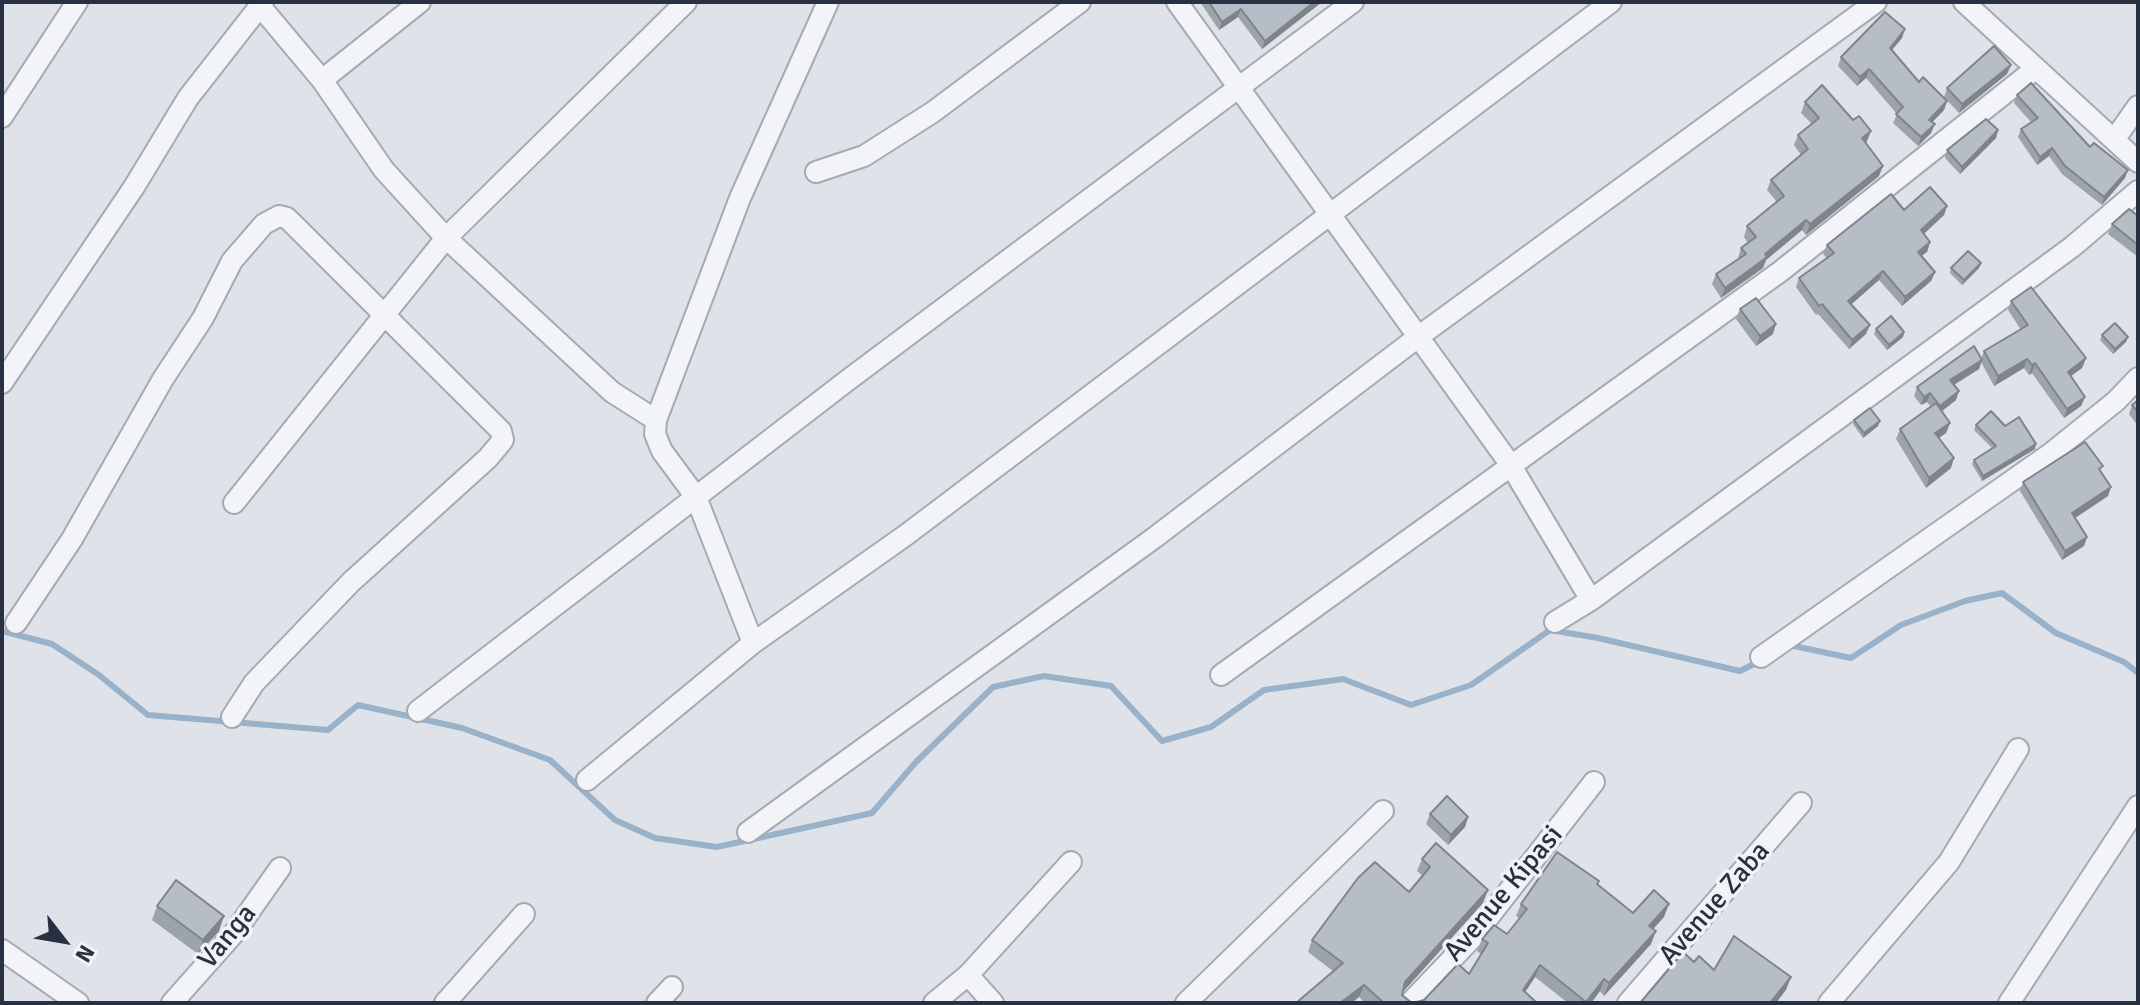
<!DOCTYPE html>
<html>
<head>
<meta charset="utf-8">
<style>
  body { margin:0 }
  #map { position:relative; width:2140px; height:1005px; overflow:hidden; background:#dfe3e9; font-family:Signika,sans-serif }
  canvas { display:block }
  .frame { position:absolute; inset:0; border:4px solid #283141; pointer-events:none }
  .north { position:absolute; left:24px; top:901px; width:80px; height:80px; -webkit-text-stroke:6px #eff2f6; paint-order:stroke; rotate:121deg; font-size:22px; font-weight:700; line-height:32px; text-align:center; color:#283141 }
  .north::after { content:''; display:block; margin:auto; width:28px; height:36px; background:#283141; clip-path:polygon(50% 0,100% 100%,50% 72%,0 100%) }
</style>
</head>
<body>
<div id="map">
<canvas width="2140" height="1005"></canvas>
<div class="frame"></div>
<div class="north">N</div>
</div>
<script>
const ctx = document.querySelector('canvas').getContext('2d');
ctx.lineJoin = 'round';
const shape = rows => new Path2D(rows.map(r => 'M' + r).join(''));
function stroke(path, color, width, dash) { ctx.strokeStyle = color; ctx.lineWidth = width; ctx.lineCap = dash ? 'butt' : 'round'; ctx.setLineDash(dash || []); ctx.stroke(path); }
function fill(path, color) { ctx.fillStyle = color; ctx.fill(path, 'evenodd'); }
function drawText(font, color, halo, rows, align = 'center') {
  ctx.font = font + ' Signika,sans-serif'; ctx.lineWidth = 7; ctx.setLineDash([]); ctx.textBaseline = 'middle'; ctx.strokeStyle = halo; ctx.fillStyle = color; for (const [text, x, y, turn = 0] of rows) {
    ctx.save(); ctx.translate(x, y); ctx.rotate((+turn || 0) * Math.PI / 180); ctx.textAlign = isNaN(turn) ? turn : align; if (halo) ctx.strokeText(text, 0, 0); ctx.fillText(text, 0, 0); ctx.restore();
  }
}
const stream = shape([
  [2,631,52,644,99,675,148,715,328,730,358,705,462,728,550,760,615,820,655,838,717,847,872,813,916,762,993,687,1044,676,1111,686,1162,741,1211,727,1264,690,1343,679,1411,705,1471,685,1550,630,1598,638,1740,671,1758,662],
  [1789,645,1851,658,1901,625,1965,601,2002,593,2056,633,2124,662,2138,673]
]);
const street = shape([
  [1177,2,1510,464,1591,600],
  [1964,2,2138,162],
  [260,6,322,80,384,170,446,238,612,392,656,420],
  [322,80,420,2],
  [2,117,77,2],
  [2114,140,2138,106],
  [816,172,864,156,933,112,1080,2],
  [2,383,134,187,188,98,263,2],
  [234,503,446,238,686,2],
  [1555,622,1591,600,2072,247,2138,191],
  [16,623,72,539,163,379,203,318,232,261,264,224,279,216,287,218,501,431,503,440,488,458,351,582,254,683,232,717],
  [753,643,696,497,662,451,655,434,656,420,740,198,828,2],
  [1761,657,2050,454,2116,401,2138,378],
  [1221,675,1781,271,2034,70],
  [418,711,848,380,1353,2],
  [587,780,753,643,906,535,1611,2],
  [748,832,1154,538,1418,337,1876,2],
  [2,950,78,1003],
  [968,975,993,1003],
  [172,1003,235,932,280,868],
  [445,1003,524,914],
  [657,1003,672,987],
  [934,1003,968,975,1071,862],
  [1186,1003,1383,811],
  [1410,1003,1473,937,1594,782],
  [1628,1003,1801,803],
  [1829,1003,1949,862,2018,749],
  [2009,1003,2138,806]
]);
const wall = shape([
  [1200,2,1322,2,1262,49,1238,17,1219,30],
  [1902,38,1892,50,1919,82,1947,101,1944,110,1932,122,1931,133,1918,146,1893,123,1897,114,1866,78,1857,86,1838,66,1841,57],
  [2011,65,2007,74,1959,113,1944,97,1947,88],
  [2017,95,2090,147,2125,178,2102,205,2062,174,2049,156,2037,165,2018,137,2021,129,2031,122,2014,103],
  [1805,102,1867,141,1866,143,1879,176,1806,235,1802,230,1766,260,1763,268,1721,298,1712,284,1716,274,1738,259,1738,258,1741,248,1748,243,1744,237,1747,226,1777,202,1767,190,1771,180,1801,155,1794,145,1798,135,1812,124,1801,113],
  [1998,130,1996,138,1960,174,1945,158,1947,150],
  [1947,206,1944,215,1924,234,1930,242,1927,252,1921,256,1935,272,1931,281,1902,306,1879,280,1851,304,1866,334,1849,349,1818,314,1816,315,1796,287,1799,278,1827,258,1823,254,1827,245,1904,210],
  [2138,216,2138,257,2108,234,2112,224],
  [1981,263,1979,268,1962,285,1950,273,1951,268],
  [2011,301,2086,358,2082,368,2071,376,2085,397,2081,406,2064,418,2032,373,2029,375,2024,368,1994,386,1981,362,1979,369,1954,385,1956,400,1942,411,1950,423,1946,433,1939,438,1951,468,1926,488,1896,439,1900,429,1931,407,1927,402,1921,405,1914,396,1917,387,1981,359,1984,351,2021,330,2008,310],
  [1740,309,1773,334,1756,346,1736,319],
  [1876,329,1904,332,1903,337,1887,350,1874,334],
  [2102,335,2128,337,2126,342,2113,354,2100,340],
  [2138,400,2138,426,2129,414,2132,405],
  [1854,420,1878,426,1863,438,1853,424],
  [1976,425,2005,426,2035,449,1982,481,1972,464,1974,460,1992,448,1974,430],
  [2101,472,2108,496,2075,518,2087,537,2084,546,2062,560,2020,491,2023,482],
  [1430,814,1468,817,1465,827,1448,845,1426,824],
  [1422,859,1483,903,1403,992,1402,995,1412,1003,1365,1003,1333,971,1308,952,1312,940,1409,892,1423,876,1417,871],
  [1597,885,1633,913,1664,917,1653,929,1651,944,1604,996,1600,991,1591,1003,1568,1003,1535,977,1525,992,1424,1000,1469,974,1481,954,1477,951,1482,939,1507,934,1519,918,1516,916,1521,904],
  [157,906,219,931,198,954,152,920]
]);
const shadedWall = shape([
  [1314,2,1322,2,1262,49,1265,41],
  [1241,9,1238,17,1219,30,1222,22],
  [1905,29,1902,38,1886,57,1890,48],
  [2011,65,2007,74,1959,113,1962,104],
  [1869,69,1866,78,1857,86,1860,77],
  [1947,101,1944,110,1926,129,1929,120],
  [1935,124,1931,133,1918,146,1921,137],
  [1998,130,1996,138,1960,174,1962,167],
  [1871,131,1867,141,1859,148,1862,138],
  [2052,148,2049,156,2037,165,2040,157],
  [1883,166,1879,176,1806,235,1810,224],
  [2128,170,2125,178,2102,205,2104,197],
  [1947,206,1944,215,1918,239,1921,230],
  [1806,220,1802,230,1766,260,1763,268,1721,298,1725,288],
  [1930,242,1927,252,1915,261,1918,252],
  [1981,263,1979,268,1962,285,1964,280],
  [1883,271,1879,280,1845,310,1848,301],
  [1935,272,1931,281,1902,306,1905,297],
  [1776,324,1773,334,1756,346,1760,336],
  [1870,325,1866,334,1849,349,1852,340],
  [1904,332,1903,337,1887,350,1889,345],
  [2128,337,2126,342,2113,354,2115,349],
  [2086,358,2082,368,2064,381,2068,372],
  [2027,359,2024,368,1994,386,1998,376],
  [1982,360,1979,369,1947,389,1950,380],
  [2035,363,2032,373,2029,375,2032,365],
  [1959,391,1956,400,1937,415,1940,406],
  [1930,393,1927,402,1921,405,1924,397],
  [2085,397,2081,406,2064,418,2067,409],
  [1880,421,1878,426,1863,438,1864,433],
  [1950,423,1946,433,1932,443,1935,433],
  [2036,444,2035,449,1982,481,1983,476],
  [1954,458,1951,468,1926,488,1929,478],
  [2111,487,2108,496,2069,522,2072,513],
  [2087,537,2084,546,2062,560,2065,551],
  [1468,817,1465,827,1448,845,1451,835],
  [1488,890,1483,903,1400,995,1405,982],
  [1669,904,1664,917,1644,939,1649,926],
  [224,916,219,931,198,954,203,940],
  [1656,931,1651,944,1604,996,1609,983],
  [1540,965,1535,977,1518,1003,1523,990],
  [1791,977,1786,990,1776,1003,1770,1003],
  [1604,979,1600,991,1591,1003,1586,1003],
  [1364,985,1359,997,1352,1003,1340,1003]
]);
const building = shape([
  [1209,2,1314,2,1265,41,1241,9,1222,22,1209,2],
  [1885,12,1905,29,1890,48,1919,82,1923,77,1947,101,1929,120,1935,124,1921,137,1896,114,1903,107,1869,69,1860,77,1841,57,1885,12],
  [1994,46,2011,65,1962,104,1947,88,1994,46],
  [2031,83,2090,147,2094,143,2128,170,2104,197,2065,166,2052,148,2040,157,2021,129,2038,118,2017,95,2031,83],
  [1822,85,1853,120,1859,116,1871,131,1862,138,1883,166,1810,224,1806,220,1765,254,1767,257,1725,288,1716,274,1746,254,1741,248,1756,237,1747,226,1784,196,1771,180,1808,149,1798,135,1819,118,1805,102,1822,85],
  [1986,119,1998,130,1962,167,1947,150,1986,119],
  [1930,187,1947,206,1921,230,1930,242,1918,252,1935,272,1905,297,1883,271,1848,301,1870,325,1852,340,1822,304,1819,306,1799,278,1834,253,1827,245,1891,194,1904,210,1930,187],
  [2129,209,2138,216,2138,245,2112,224,2129,209],
  [1968,251,1981,263,1964,280,1951,268,1968,251],
  [2031,287,2086,358,2068,372,2085,397,2067,409,2035,363,2032,365,2027,359,1998,376,1984,351,2028,325,2011,301,2031,287],
  [1756,298,1776,324,1760,336,1740,309,1756,298],
  [1891,316,1904,332,1889,345,1876,329,1891,316],
  [2115,323,2128,337,2115,349,2102,335,2115,323],
  [1974,346,1982,360,1950,380,1959,391,1940,406,1930,393,1924,397,1917,387,1974,346],
  [2138,400,2138,412,2132,405,2138,400],
  [1936,403,1950,423,1935,433,1954,458,1929,478,1900,429,1936,403],
  [1870,408,1880,421,1864,433,1854,420,1870,408],
  [1991,411,2005,426,2019,417,2036,444,1983,476,1974,460,1996,446,1976,425,1991,411],
  [2085,442,2103,466,2099,469,2111,487,2072,513,2087,537,2065,551,2023,482,2085,442],
  [1447,796,1468,817,1451,835,1430,814,1447,796],
  [1436,843,1488,890,1405,982,1402,995,1412,1003,1384,1003,1364,985,1340,1003,1296,1003,1343,963,1312,940,1358,878,1375,862,1409,892,1430,867,1422,859,1436,843],
  [1557,852,1599,881,1597,884,1633,913,1654,890,1669,904,1649,926,1656,931,1609,983,1604,979,1586,1002,1540,965,1523,990,1537,1003,1413,1003,1424,1000,1458,964,1469,974,1488,943,1482,939,1494,925,1507,934,1527,909,1521,904,1557,852],
  [176,880,224,916,203,940,157,906,176,880],
  [1734,936,1791,977,1770,1003,1640,1003,1683,952,1694,962,1699,956,1714,970,1734,936]
]);
const streetNames = [
  ["Avenue Kipasi",1504,894,-50],
  ["Avenue Zaba",1715,904,-49],
  ["Vanga",228,937,-51]
];
stroke(stream, '#99b2ca', 6);
stroke(street, '#a4aab3', 24);
stroke(street, '#f2f4f7', 20);
fill(wall, '#9da3aa');
fill(shadedWall, '#7f848b');
fill(building, '#b6bdc6');
stroke(building, '#7f848b', 2);
drawText('28px', '#283141', '#eff2f6', streetNames);
</script>
</body>
</html>
